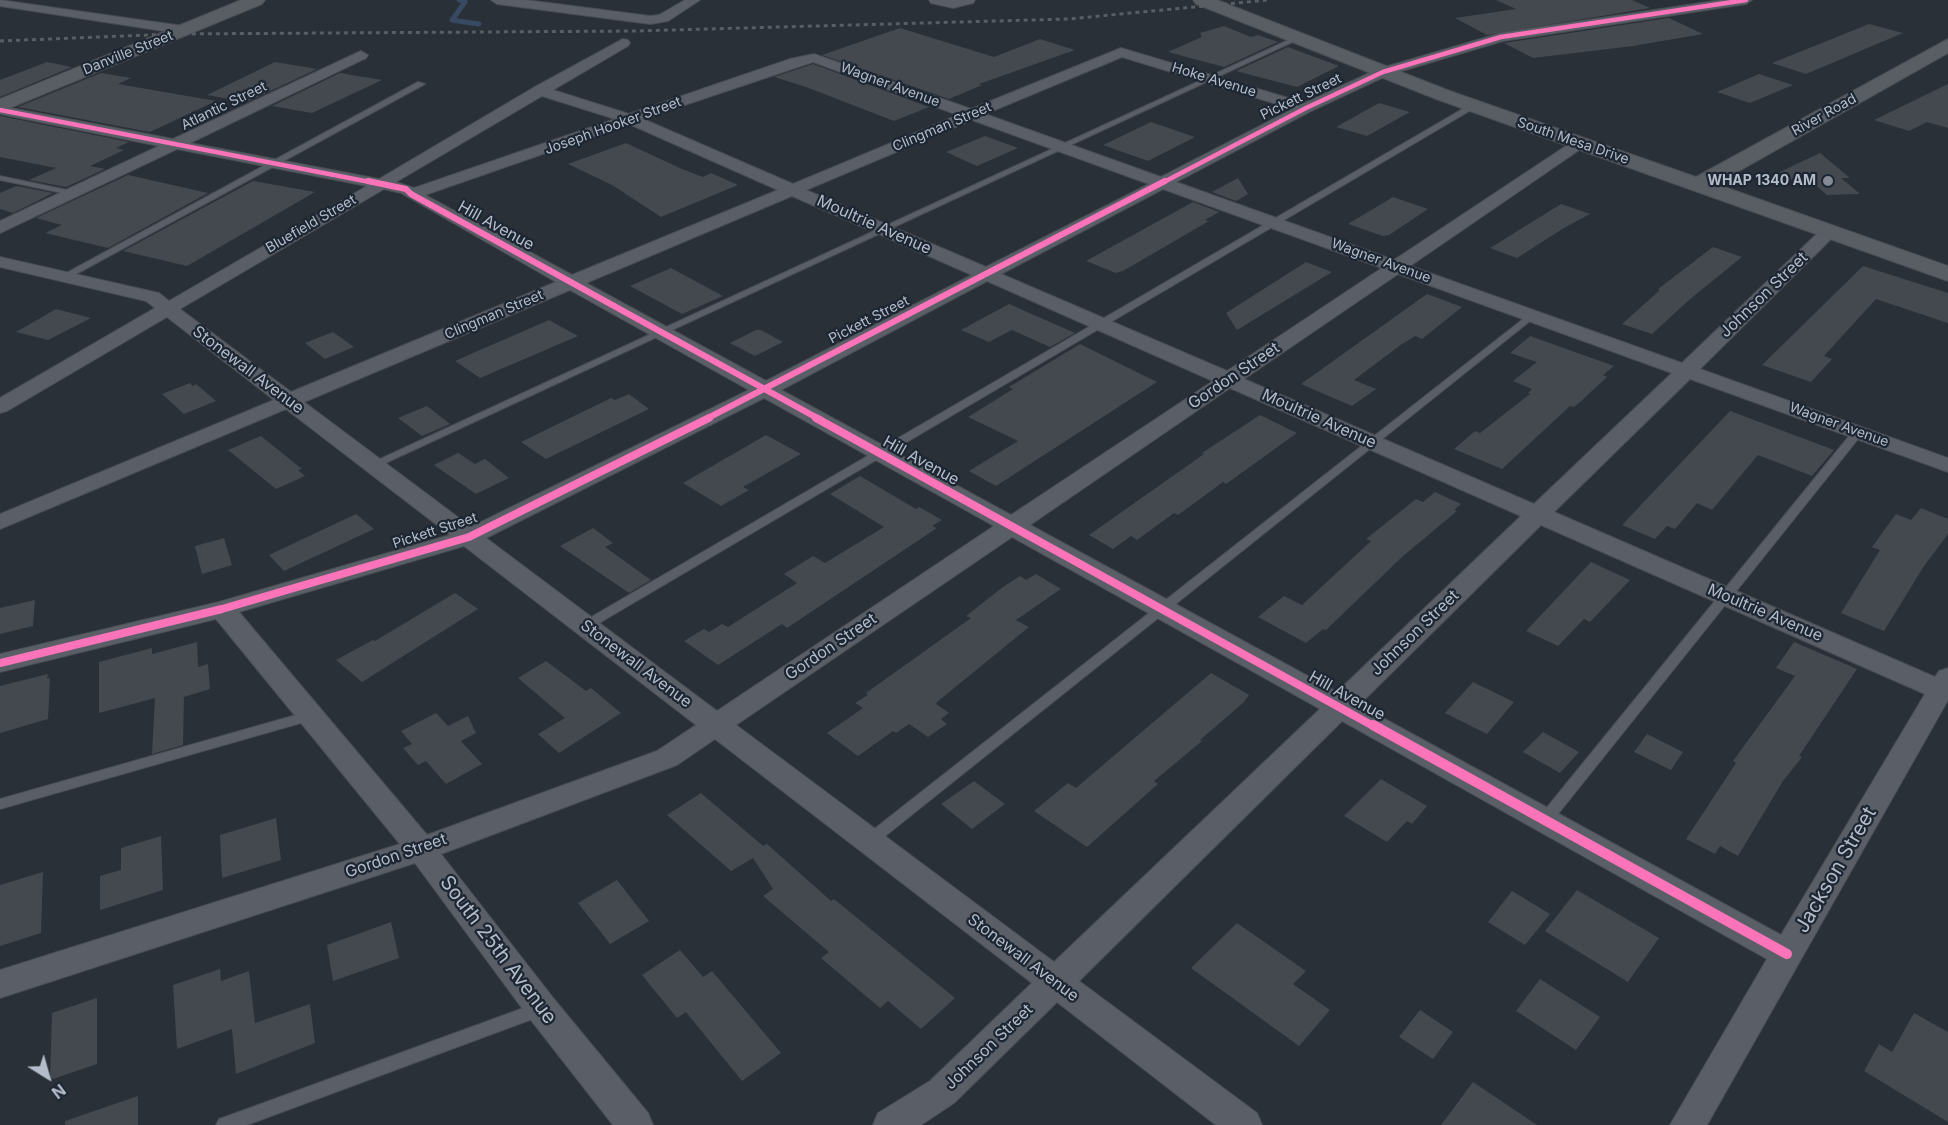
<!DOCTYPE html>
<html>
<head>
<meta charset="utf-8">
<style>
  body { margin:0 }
  #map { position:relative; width:1948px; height:1125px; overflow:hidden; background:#2a3038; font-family:Inter,sans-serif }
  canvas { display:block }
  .north { position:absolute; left:18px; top:1047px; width:60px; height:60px; -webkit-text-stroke:4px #1d2633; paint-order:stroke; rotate:143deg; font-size:16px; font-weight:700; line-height:24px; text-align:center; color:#b4bcc9 }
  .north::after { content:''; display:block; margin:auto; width:21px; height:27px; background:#b4bcc9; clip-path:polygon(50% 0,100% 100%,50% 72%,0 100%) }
</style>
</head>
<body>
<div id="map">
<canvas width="1948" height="1125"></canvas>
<div class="north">N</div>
</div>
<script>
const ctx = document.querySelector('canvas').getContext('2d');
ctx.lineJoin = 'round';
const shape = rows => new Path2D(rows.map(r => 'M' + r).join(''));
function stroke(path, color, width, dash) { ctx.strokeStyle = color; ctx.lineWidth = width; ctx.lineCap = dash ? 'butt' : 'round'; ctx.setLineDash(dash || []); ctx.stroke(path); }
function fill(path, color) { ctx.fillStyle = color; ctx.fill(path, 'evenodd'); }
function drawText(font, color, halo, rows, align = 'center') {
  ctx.font = font + ' Inter,sans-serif'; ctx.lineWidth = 4.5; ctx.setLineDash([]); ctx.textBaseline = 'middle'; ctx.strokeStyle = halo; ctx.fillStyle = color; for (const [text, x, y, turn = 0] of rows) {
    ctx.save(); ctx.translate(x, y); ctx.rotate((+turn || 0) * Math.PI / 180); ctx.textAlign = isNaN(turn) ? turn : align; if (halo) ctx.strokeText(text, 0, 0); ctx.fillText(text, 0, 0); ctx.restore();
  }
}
const stream = shape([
  [459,0,465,2,452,20,479,24]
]);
const building = shape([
  [1496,0,1632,0,1650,8,1487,35,1455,18,1516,9],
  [1669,18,1703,34,1633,46,1533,58,1504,43],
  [1869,24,1903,33,1806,74,1772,63],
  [1224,26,1251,37,1258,35,1278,42,1224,67,1168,52,1202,37,1200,33],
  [900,28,994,57,1040,39,1075,50,979,84,982,85,949,99,822,55],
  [1288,47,1339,66,1297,87,1236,71],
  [47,62,72,67,0,97,0,80],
  [275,62,317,69,247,102,207,95],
  [813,64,929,107,894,121,806,87,774,77],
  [101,73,131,78,118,84,216,101,150,132,18,107],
  [340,73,382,80,312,113,272,106],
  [1759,74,1793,85,1750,103,1717,92],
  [1948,84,1948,128,1927,122,1909,131,1874,120],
  [1379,103,1410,112,1367,136,1336,127],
  [0,116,129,142,116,148,124,150,90,166,105,169,66,187,29,180,56,168,0,157],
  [1151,122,1195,137,1148,161,1103,145],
  [985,136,1018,148,977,166,946,152],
  [626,143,682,169,703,177,711,173,738,185,661,217,612,185,568,164],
  [1820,153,1850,178,1841,178,1860,194,1827,195,1808,179,1763,180],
  [128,175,208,193,108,248,45,233,62,225,36,218],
  [1238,178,1248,194,1236,201,1212,192],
  [253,181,315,192,187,266,123,251],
  [16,186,53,193,13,213,0,209,0,193],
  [1393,197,1428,209,1389,235,1383,236,1348,224],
  [1193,202,1219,212,1205,220,1209,221,1123,271,1116,273,1086,261],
  [1561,204,1590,214,1564,228,1517,258,1490,248],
  [1713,247,1742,257,1689,300,1652,334,1622,324,1660,290,1658,289],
  [1306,262,1332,272,1237,330,1226,313],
  [1863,266,1948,293,1948,323,1876,299,1824,356,1832,359,1811,382,1762,365],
  [671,268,723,296,682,314,630,286],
  [1427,294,1462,307,1422,339,1415,336,1402,344,1354,380,1376,389,1352,406,1301,384],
  [1009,304,1075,333,1050,347,1012,330,989,342,961,330],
  [56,309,91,318,48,340,16,332],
  [549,320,578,336,480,378,455,361],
  [756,330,761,330,783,342,755,356,730,343],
  [333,332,354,347,325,359,305,343],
  [1530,336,1614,366,1603,375,1607,377,1579,403,1574,407,1570,406,1502,469,1454,449,1475,431,1480,433,1530,394,1528,393,1532,389,1513,381,1537,362,1510,353],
  [1080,344,1157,382,996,486,969,471,1018,441,968,417,1013,389,1009,387],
  [190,383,193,386,196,384,216,401,184,414,162,394],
  [629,394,649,409,546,459,521,442,611,398,615,400],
  [427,406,450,424,422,436,398,418],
  [1730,411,1834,450,1812,476,1758,455,1712,510,1697,503,1675,529,1667,526,1655,539,1622,525],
  [1260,415,1297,433,1226,484,1223,482,1178,515,1174,513,1137,540,1131,536,1113,549,1089,535,1204,454,1202,453],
  [766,435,801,454,743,487,749,490,721,506,683,483],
  [261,436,302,469,298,470,305,476,276,489,228,450],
  [458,453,475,464,485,459,509,478,476,494,434,465],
  [860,476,916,509,919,507,942,520,932,526,937,528,787,628,782,624,718,665,684,641,704,629,709,632,722,624,728,627,797,583,784,574,813,556,825,563,884,527,830,494],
  [1435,492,1461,504,1454,510,1457,511,1402,557,1326,630,1323,629,1306,643,1258,617,1284,596,1302,605,1371,541,1366,539,1416,499,1423,502],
  [1921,508,1948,519,1948,534,1924,566,1884,631,1841,613,1880,550,1872,547,1896,514,1911,520],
  [356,514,374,529,284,571,269,555],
  [593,528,613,543,605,547,651,580,629,593,560,546],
  [224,538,232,565,202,574,195,546],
  [1591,562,1630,580,1590,622,1584,619,1558,646,1526,631],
  [1036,574,1061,589,1016,620,1029,627,937,702,936,704,949,713,941,719,947,724,928,737,909,724,896,733,893,731,858,756,827,733,863,708,855,703,868,695,866,693,971,618,966,616,1003,587,1020,576,1026,580],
  [455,593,478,609,362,682,336,660,373,640,375,641],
  [35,600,33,626,0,634,0,608],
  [197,642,198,667,208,664,210,689,184,697,183,745,152,754,155,698,99,713,99,662,152,648,152,654],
  [1794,642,1857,669,1799,756,1802,757,1783,781,1738,856,1720,846,1715,854,1686,839,1736,763,1733,761,1795,676,1776,668],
  [546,661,586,691,591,688,621,713,559,753,538,734,565,718,518,678],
  [1211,673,1249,695,1243,703,1200,740,1202,741,1154,781,1158,784,1087,847,1034,811,1068,783,1076,788],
  [48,674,47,679,50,678,48,719,0,733,0,686],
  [1473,682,1514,702,1487,734,1445,713],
  [436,713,448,726,468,716,476,733,461,741,482,764,446,784,426,761,418,765,403,748,412,744,401,731],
  [1543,732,1579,752,1560,773,1523,752],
  [1647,734,1683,752,1671,770,1634,752],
  [1381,779,1427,806,1412,824,1407,821,1387,842,1344,816],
  [974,781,1005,804,972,829,941,804],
  [701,793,763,846,767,844,831,901,834,899,955,998,921,1029,888,1001,880,1008,821,958,829,952,763,896,773,889,753,858,731,871,667,815],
  [276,818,281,860,222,878,220,835],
  [161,836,163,890,100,910,100,876,121,870,121,848],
  [43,872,41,933,0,946,0,885],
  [617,880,649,921,610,944,578,903],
  [1577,890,1659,938,1628,982,1545,931],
  [1512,891,1550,914,1525,945,1488,922],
  [391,922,399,958,333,981,327,945],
  [1237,923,1306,971,1293,984,1330,1010,1299,1046,1191,968],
  [680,950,703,977,712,971,781,1053,742,1081,686,1012,677,1018,642,975],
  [220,969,221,981,249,971,255,1023,310,1004,315,1043,236,1074,232,1029,177,1049,173,985],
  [1540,979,1600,1017,1576,1050,1516,1011],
  [97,998,97,1064,50,1080,52,1013],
  [1420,1010,1453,1032,1433,1059,1399,1037],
  [1914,1013,1948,1032,1948,1122,1864,1071,1879,1044,1892,1052],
  [1473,1082,1537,1125,1441,1125],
  [138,1096,138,1125,65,1125,65,1121]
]);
const lane = shape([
  [1297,36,1300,38,1299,39,377,467,369,467,367,465,1297,36],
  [418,82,425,84,67,279,61,279,59,277,418,82],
  [1471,104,1478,106,589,629,581,629,579,626,581,623,1471,104],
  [0,176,72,191,76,193,72,195,0,180,0,176],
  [1532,312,1537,315,1535,317,874,845,869,847,864,845,862,841,864,837,1532,312],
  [1858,429,1863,432,1862,434,1550,824,1545,826,1540,824,1538,820,1540,816,1854,430,1858,429],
  [310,711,315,713,317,716,315,719,0,809,0,799,310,711],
  [540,1002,546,1004,548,1009,546,1014,247,1125,216,1125,219,1119,225,1117,540,1002]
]);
const street = shape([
  [0,0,183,26,190,30,183,34,0,6,0,0],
  [491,0,526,0,650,16,659,15,685,0,700,0,668,21,650,24,497,4,491,0],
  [929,0,975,0,973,3,953,8,931,3,929,0],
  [1721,0,1752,0,1746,4,1503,41,1388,75,1311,111,1176,182,1394,260,1575,140,1585,140,1588,143,1585,146,1410,266,1682,363,1823,228,1829,227,1835,228,1838,232,1700,369,1948,458,1948,472,1690,379,1554,512,1935,677,1939,671,1948,668,1948,700,1707,1125,1670,1125,1767,959,1342,721,1079,981,1257,1113,1262,1125,1216,1125,1057,1002,954,1103,921,1125,873,1125,878,1113,930,1081,1032,983,715,739,677,765,441,854,554,999,648,1113,653,1125,613,1125,530,1019,415,863,0,998,0,970,400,844,216,619,0,672,0,654,219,602,450,535,286,409,0,529,0,514,274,400,167,317,7,411,0,413,0,398,155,308,146,301,0,267,0,257,159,293,169,301,367,186,177,149,0,233,0,221,159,146,0,114,0,106,173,139,361,51,368,55,366,58,190,143,379,179,533,88,623,39,628,40,630,43,628,46,553,90,629,114,790,59,814,54,971,109,1121,48,1305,103,1378,69,1501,33,1721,0],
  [1122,57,1293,109,1161,177,985,114,1122,57],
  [813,62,958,115,793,184,643,119,813,62],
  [542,96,615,119,414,188,396,182,542,96],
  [972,120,1149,184,986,267,806,190,972,120],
  [629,124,778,190,572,275,425,195,629,124],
  [384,189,401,193,556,282,291,392,180,309,384,189],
  [1163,189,1382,268,1227,371,1001,274,1163,189],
  [792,196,972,275,766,381,586,283,792,196],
  [1398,274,1672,373,1534,504,1244,379,1398,274],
  [987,281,1213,381,1011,515,781,390,987,281],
  [570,290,749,390,471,527,304,402,570,290],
  [1230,388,1521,516,1337,692,1030,525,1230,388],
  [764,398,994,526,717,711,486,538,764,398],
  [1541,525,1925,694,1781,935,1359,705,1541,525],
  [1012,537,1320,709,1054,962,736,725,1012,537],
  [464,546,696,725,657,751,427,835,239,612,464,546]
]);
const secondary = shape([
  [241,0,265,0,262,4,0,112,0,99,241,0],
  [1193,0,1217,0,1450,91,1696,177,1948,39,1948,53,1716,184,1948,266,1948,281,1436,99,1196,4,1193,0]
]);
const rail = shape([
  [0,41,173,34,636,31,1068,19,1268,0]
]);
const cyclewayFar3 = shape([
  [0,110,375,183],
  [1162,183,1306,108,1383,72,1501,37,1746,0]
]);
const cyclewayFar2 = shape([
  [368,181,406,189,411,194,819,419],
  [706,419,1165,181]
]);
const cyclewayFar1 = shape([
  [816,418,1375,727],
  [0,663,222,609,469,537,709,418]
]);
const cycleway = shape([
  [1373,725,1787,954]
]);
const markers = [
  [1828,181,6,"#848b96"]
];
const farStreetnames = [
  ["Danville Street",128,53,-22],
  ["Hoke Avenue",1214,80,17],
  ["Wagner Avenue",890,85,20],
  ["Pickett Street",1301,97,-26],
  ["Atlantic Street",224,106,-26],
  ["River Road",1824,115,-29],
  ["Joseph Hooker Street",613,126,-20],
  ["Clingman Street",942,127,-23],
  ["South Mesa Drive",1573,141,19],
  ["Bluefield Street",311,224,-30],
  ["Wagner Avenue",1381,261,20],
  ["Clingman Street",494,315,-23],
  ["Pickett Street",869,320,-27],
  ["Wagner Avenue",1839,425,20],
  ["Pickett Street",435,531,-18]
];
const farPoinames = [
  ["WHAP 1340 AM",1816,181]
];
const streetNames = [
  ["Moultrie Avenue",874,225,24],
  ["Hill Avenue",496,226,29],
  ["Johnson Street",1764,295,-44],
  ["Stonewall Avenue",248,370,37],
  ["Gordon Street",1234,376,-34],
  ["Moultrie Avenue",1319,419,24],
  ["Hill Avenue",921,461,29],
  ["Moultrie Avenue",1765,613,23],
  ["Johnson Street",1415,633,-44],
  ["Gordon Street",831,647,-34],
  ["Stonewall Avenue",636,664,37],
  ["Hill Avenue",1347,696,29],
  ["Gordon Street",396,856,-19],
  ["Stonewall Avenue",1023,958,37],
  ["Johnson Street",989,1047,-44]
];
const nearStreetnames = [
  ["Jackson Street",1836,870,-60],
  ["South 25th Avenue",498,950,53]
];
stroke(stream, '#384963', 5);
fill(building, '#444950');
stroke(lane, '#484c53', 2);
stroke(street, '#484c53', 2);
stroke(secondary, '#484c53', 2);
fill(lane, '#5a5e66');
fill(street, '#5a5e66');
fill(secondary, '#595d64');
stroke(rail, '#595d64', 3, [4, 4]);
stroke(cyclewayFar3, '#fb73b8', 4.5);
stroke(cyclewayFar2, '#fb73b8', 6);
stroke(cyclewayFar1, '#fb73b8', 8);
stroke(cycleway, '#fb73b8', 10);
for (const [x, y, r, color] of markers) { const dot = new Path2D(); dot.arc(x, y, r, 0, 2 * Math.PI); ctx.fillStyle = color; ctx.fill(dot); stroke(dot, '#1d2633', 2); }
drawText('14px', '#b4bcc9', '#1d2633', farStreetnames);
drawText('bold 14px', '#b4bcc9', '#1d2633', farPoinames, 'right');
drawText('16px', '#b4bcc9', '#1d2633', streetNames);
drawText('20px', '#b4bcc9', '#1d2633', nearStreetnames);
</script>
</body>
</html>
